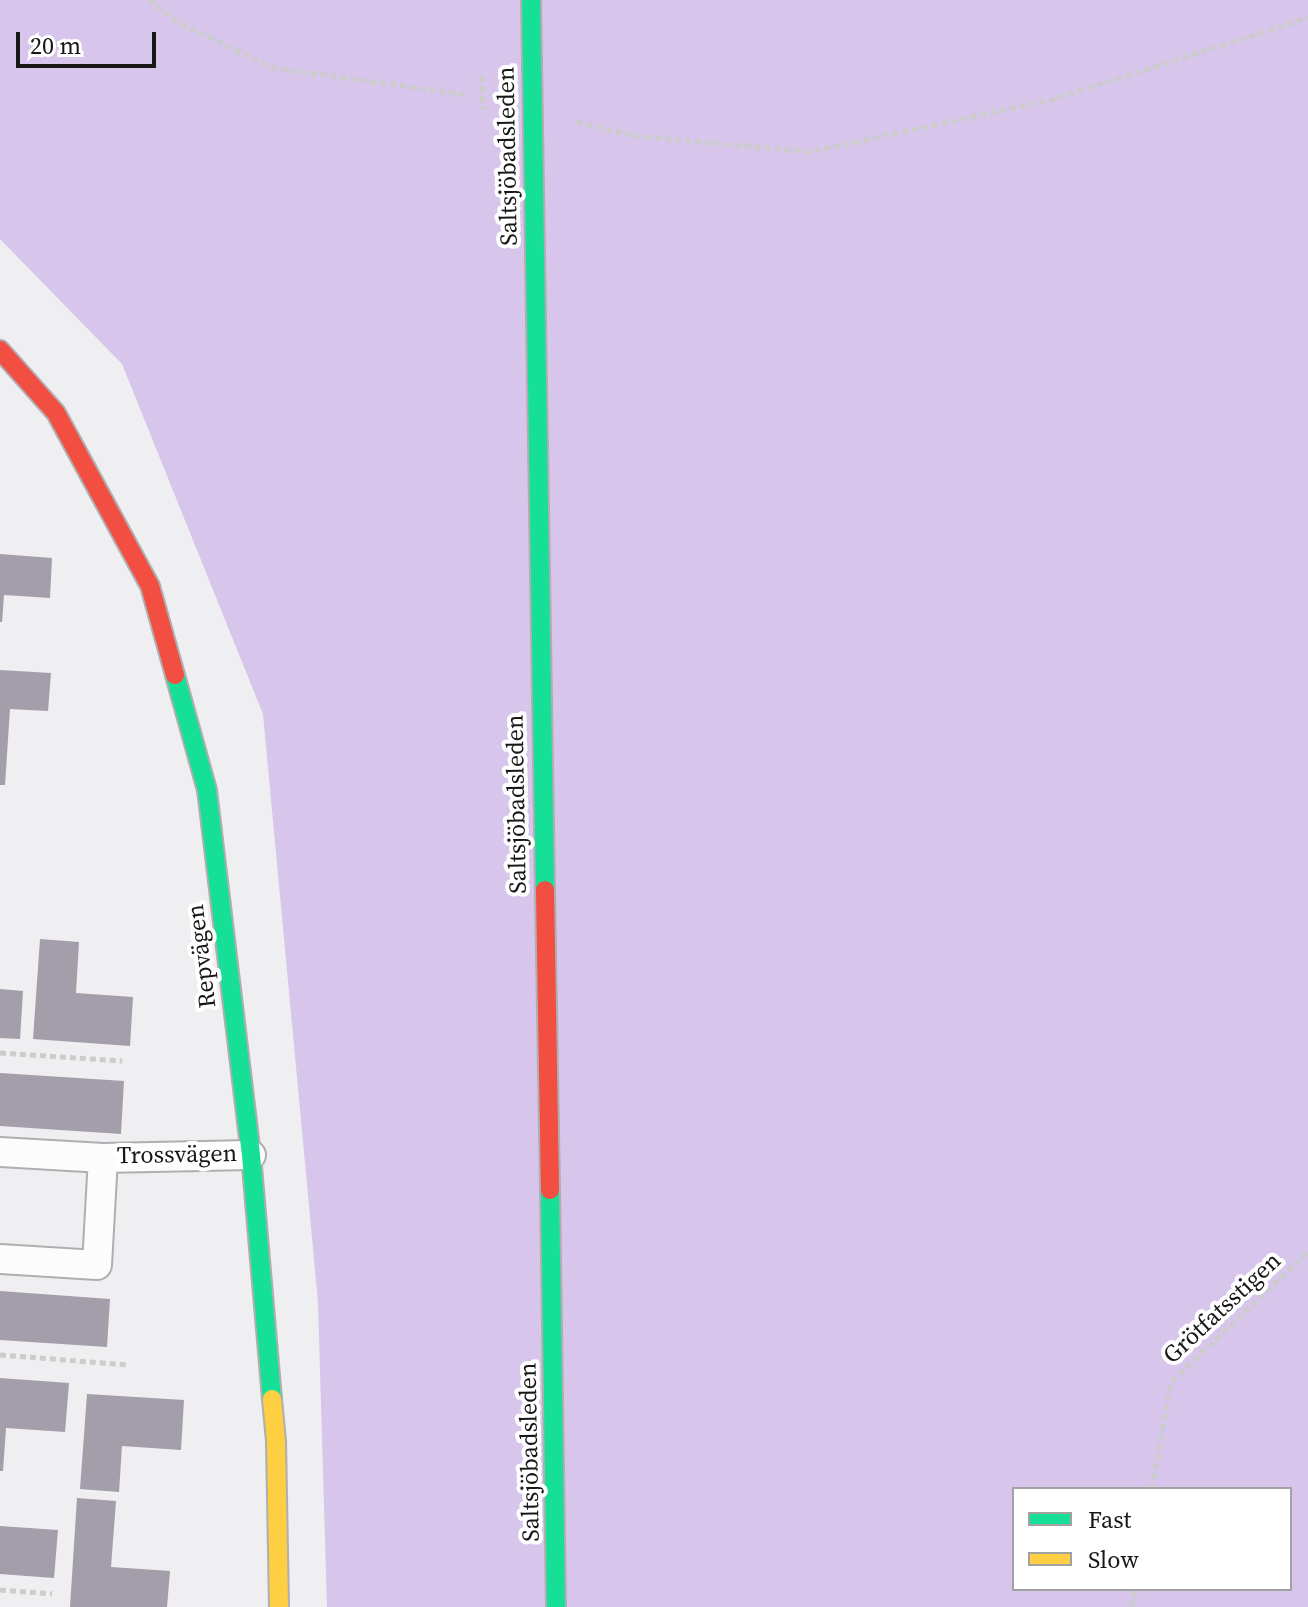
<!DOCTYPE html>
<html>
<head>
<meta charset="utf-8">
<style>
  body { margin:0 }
  #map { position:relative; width:1308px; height:1607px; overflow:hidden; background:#efeef0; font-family:"Source Serif 4",serif }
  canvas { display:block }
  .legend { position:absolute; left:1012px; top:1487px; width:280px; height:104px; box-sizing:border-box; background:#fff; border:2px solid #a3a2a3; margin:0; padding:10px 14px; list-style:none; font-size:24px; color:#181718 }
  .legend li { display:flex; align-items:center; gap:16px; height:40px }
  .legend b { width:40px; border:2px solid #a3a2a3 }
  .scale { position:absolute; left:16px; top:32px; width:140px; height:36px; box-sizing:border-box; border:4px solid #181718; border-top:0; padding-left:10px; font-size:24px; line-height:28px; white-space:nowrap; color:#181718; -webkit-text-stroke:6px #fff; paint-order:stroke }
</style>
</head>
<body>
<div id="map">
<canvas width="1308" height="1607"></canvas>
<ul class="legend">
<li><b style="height:10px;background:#16e098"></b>Fast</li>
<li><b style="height:10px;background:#ffcf43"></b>Slow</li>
</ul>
<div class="scale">20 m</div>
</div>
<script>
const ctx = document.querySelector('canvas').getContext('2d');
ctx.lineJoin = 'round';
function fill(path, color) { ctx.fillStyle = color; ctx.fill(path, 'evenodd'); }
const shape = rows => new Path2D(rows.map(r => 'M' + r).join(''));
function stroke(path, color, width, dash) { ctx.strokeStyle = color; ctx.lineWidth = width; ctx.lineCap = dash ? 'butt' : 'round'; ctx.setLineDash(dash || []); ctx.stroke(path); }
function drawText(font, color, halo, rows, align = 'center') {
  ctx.font = font + ' "Source Serif 4",serif'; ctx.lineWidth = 8; ctx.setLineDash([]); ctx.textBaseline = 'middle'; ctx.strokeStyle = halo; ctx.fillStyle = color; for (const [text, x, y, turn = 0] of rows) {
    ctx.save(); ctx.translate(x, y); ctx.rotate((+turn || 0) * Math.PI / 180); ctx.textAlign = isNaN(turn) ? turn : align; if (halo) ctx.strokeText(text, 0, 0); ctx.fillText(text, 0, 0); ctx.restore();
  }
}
const forest = shape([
  [0,0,1308,0,1308,1607,327,1607,318,1302,263,714,122,364,0,239],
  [1014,1489,1290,1489,1290,1589,1014,1589]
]);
const building = shape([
  [0,554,52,558,50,598,4,595,2,622,0,622],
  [0,670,51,673,48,711,10,709,5,785,0,785],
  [40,939,79,942,76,993,133,997,130,1046,33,1039],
  [0,989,23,991,20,1039,0,1038],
  [0,1073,124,1081,121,1134,0,1126],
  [0,1291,110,1299,107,1347,0,1340],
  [0,1378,69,1383,65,1432,6,1428,3,1471,0,1471],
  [87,1394,184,1400,181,1450,122,1446,119,1492,80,1489],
  [77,1498,116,1501,111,1567,170,1571,167,1607,70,1607],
  [0,1526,58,1530,54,1578,0,1574]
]);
const path = shape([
  [149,0,177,22,274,68,467,95],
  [482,76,483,110],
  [577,122,634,136,810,152,1051,100,1308,18],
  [0,1053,122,1061],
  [0,1355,129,1365],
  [1152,1489,1171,1382,1308,1252],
  [0,1590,52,1594],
  [1132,1607,1135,1589]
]);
const lane = shape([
  [0,1152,103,1158,251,1155],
  [0,1259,97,1265,103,1158]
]);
const fast = shape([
  [531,0,545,890],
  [175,675,207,790,251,1155,272,1399],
  [550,1190,556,1607]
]);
const slow = shape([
  [272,1399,276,1441,279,1607]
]);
const jam = shape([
  [0,350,56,413,150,586,175,675],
  [545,890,550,1190]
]);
const streetNames = [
  ["Saltsjöbadsleden",509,156,-91],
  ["Saltsjöbadsleden",518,804,-91],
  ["Repvägen",203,956,-97],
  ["Trossvägen",177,1156,-1],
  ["Grötfatsstigen",1223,1309,-43],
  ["Saltsjöbadsleden",531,1452,-91]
];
fill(forest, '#d7c5ec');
fill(building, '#a49daa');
stroke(lane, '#afaeb0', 32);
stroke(fast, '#afaeb0', 22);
stroke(slow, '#afaeb0', 22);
stroke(jam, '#afaeb0', 22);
stroke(path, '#cccccd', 5, [6, 4]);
stroke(lane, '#fdfcfd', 28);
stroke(fast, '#16e098', 18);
stroke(slow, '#ffcf43', 18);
stroke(jam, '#f24e42', 18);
drawText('24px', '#181718', '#fff', streetNames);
</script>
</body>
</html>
